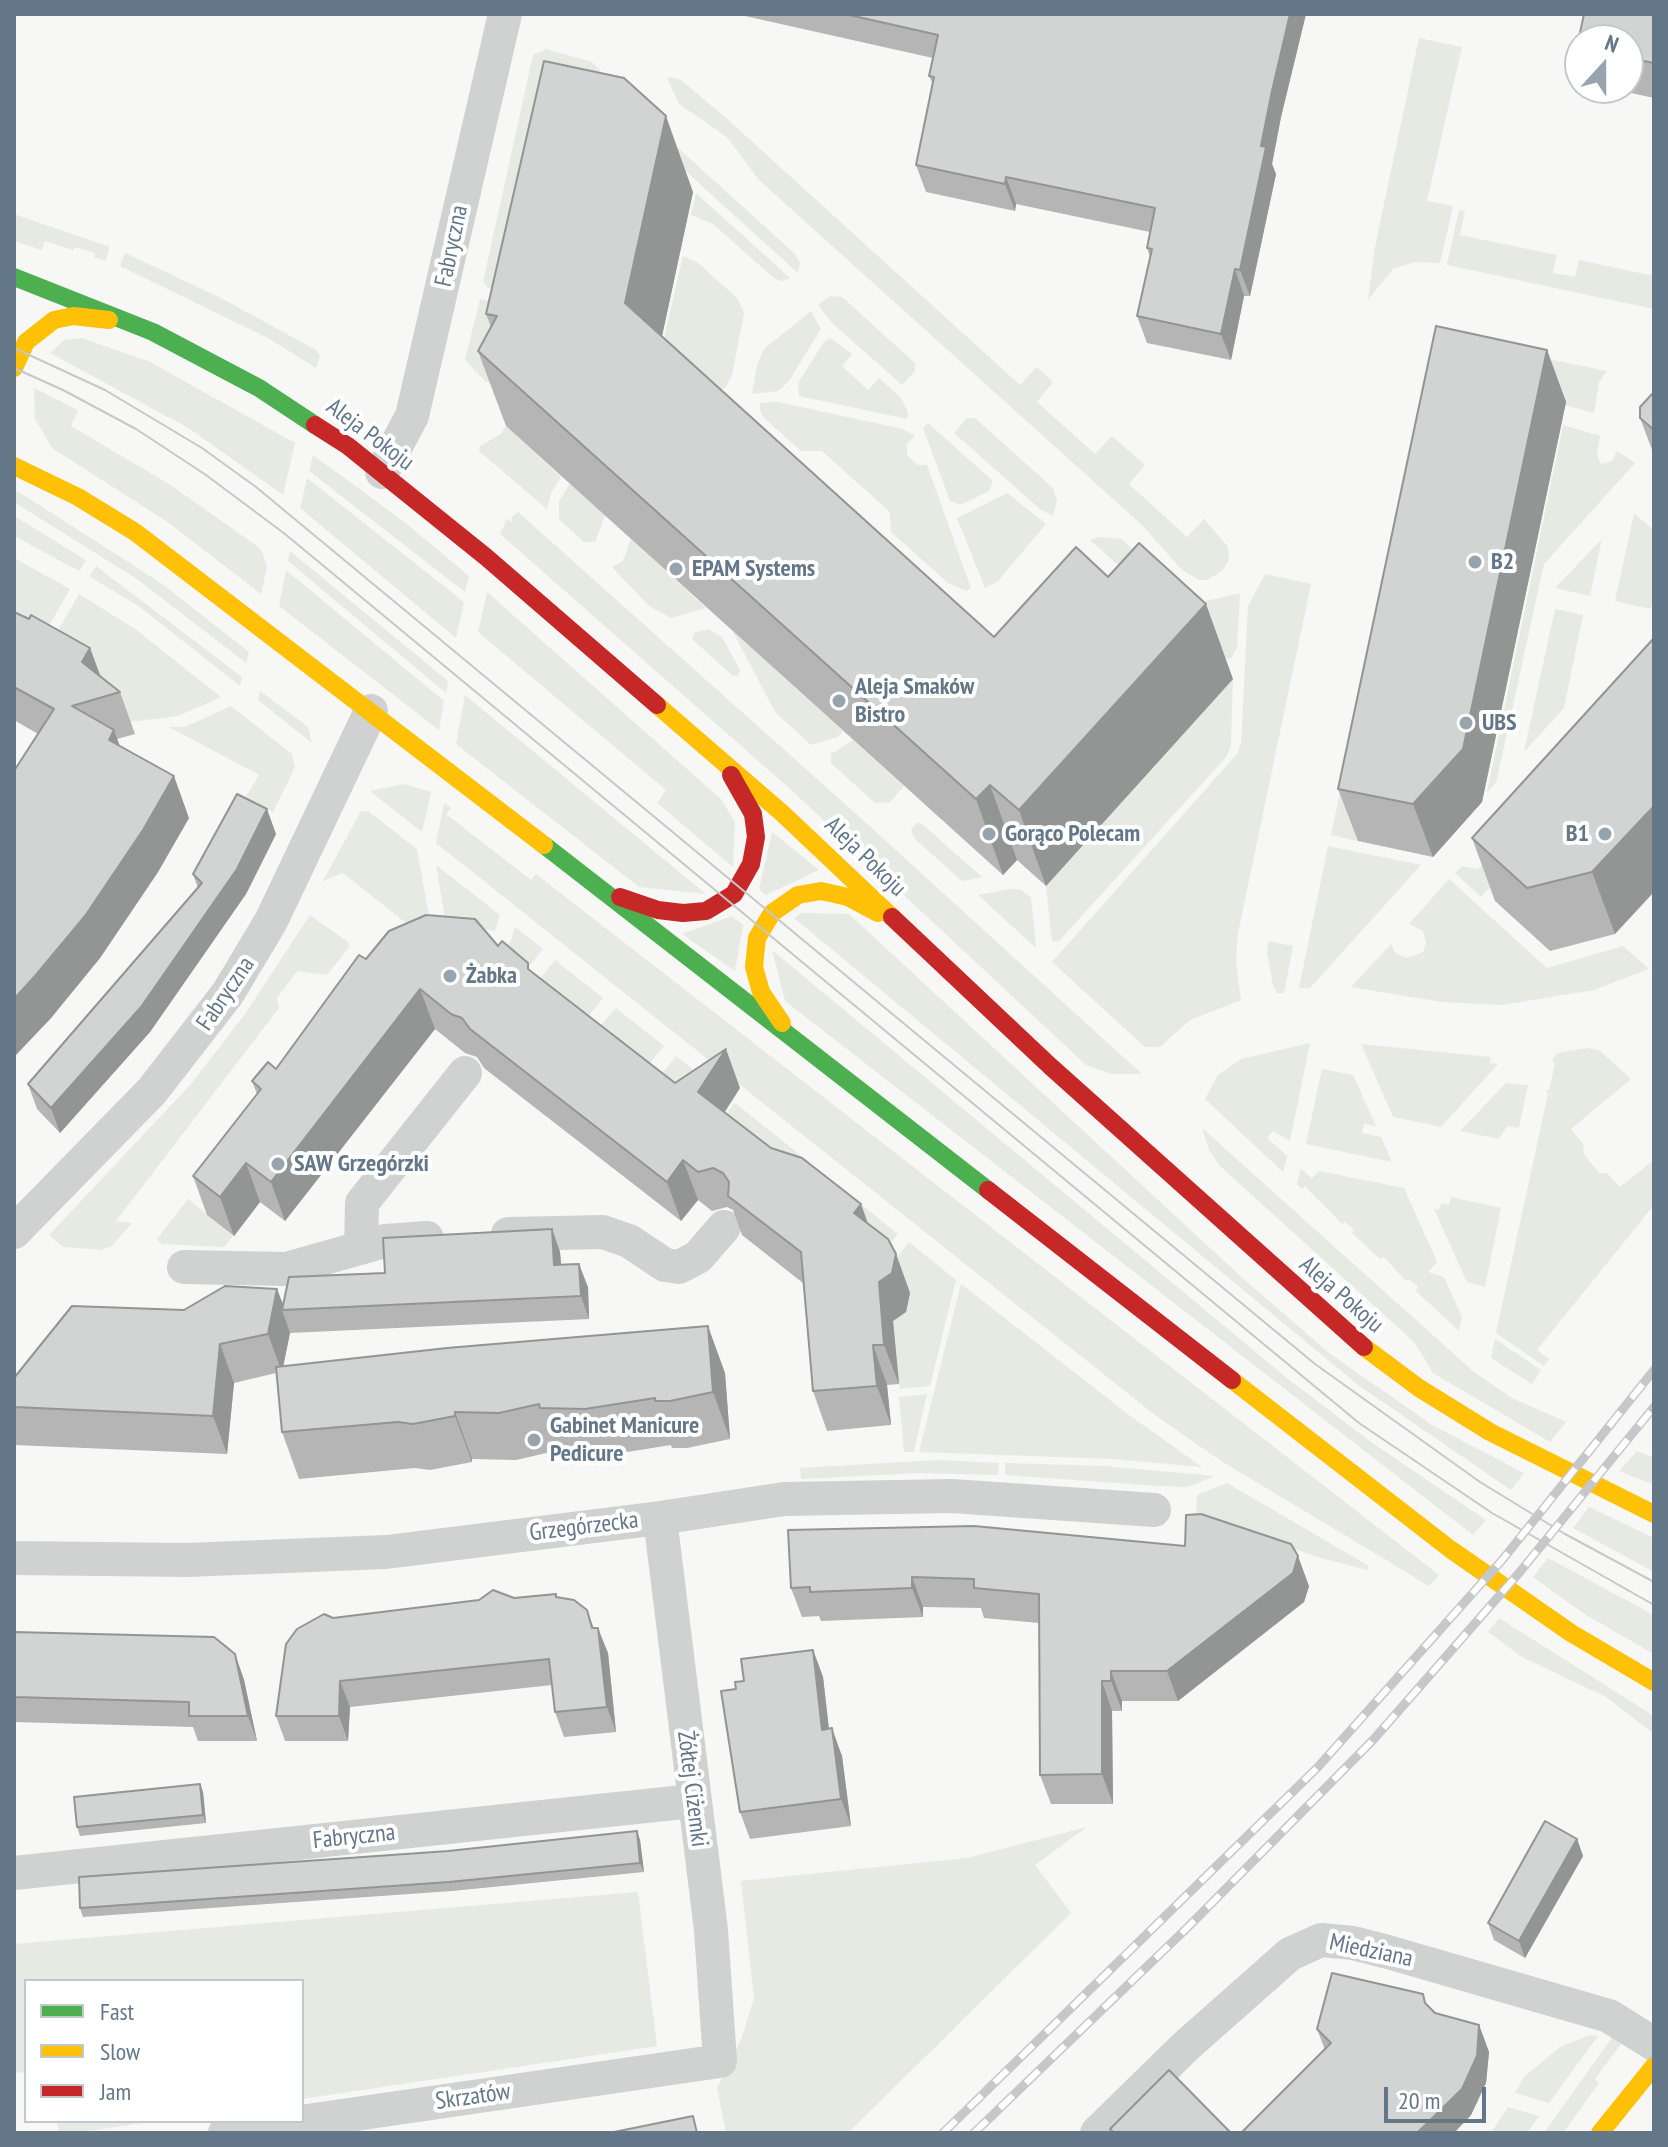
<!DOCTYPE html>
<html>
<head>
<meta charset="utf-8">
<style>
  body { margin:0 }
  #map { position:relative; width:1668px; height:2147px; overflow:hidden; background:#f7f7f5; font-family:"PT Sans Narrow",sans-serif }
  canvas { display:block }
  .frame { position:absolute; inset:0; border:16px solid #647788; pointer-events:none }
  .legend { position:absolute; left:24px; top:1979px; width:280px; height:144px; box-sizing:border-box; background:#fff; border:2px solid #c1c9cf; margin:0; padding:10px 14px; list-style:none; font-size:24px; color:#647788 }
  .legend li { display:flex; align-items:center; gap:16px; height:40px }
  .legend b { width:40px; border:2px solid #c1c9cf }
  .north { position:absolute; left:1564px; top:24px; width:80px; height:80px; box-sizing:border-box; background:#fff; border:2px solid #c1c9cf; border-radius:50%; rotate:21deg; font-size:22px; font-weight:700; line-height:32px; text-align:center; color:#647788 }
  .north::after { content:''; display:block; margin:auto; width:28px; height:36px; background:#97a4ae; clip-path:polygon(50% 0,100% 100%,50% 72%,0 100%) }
  .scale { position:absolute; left:1384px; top:2087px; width:102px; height:36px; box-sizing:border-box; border:4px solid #647788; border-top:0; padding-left:10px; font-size:24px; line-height:28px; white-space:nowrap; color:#647788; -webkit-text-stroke:6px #fff; paint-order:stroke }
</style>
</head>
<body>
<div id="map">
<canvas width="1668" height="2147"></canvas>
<div class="frame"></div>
<ul class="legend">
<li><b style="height:10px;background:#4caf50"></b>Fast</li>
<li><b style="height:10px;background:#ffc107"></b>Slow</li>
<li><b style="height:10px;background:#c62828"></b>Jam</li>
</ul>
<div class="north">N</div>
<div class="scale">20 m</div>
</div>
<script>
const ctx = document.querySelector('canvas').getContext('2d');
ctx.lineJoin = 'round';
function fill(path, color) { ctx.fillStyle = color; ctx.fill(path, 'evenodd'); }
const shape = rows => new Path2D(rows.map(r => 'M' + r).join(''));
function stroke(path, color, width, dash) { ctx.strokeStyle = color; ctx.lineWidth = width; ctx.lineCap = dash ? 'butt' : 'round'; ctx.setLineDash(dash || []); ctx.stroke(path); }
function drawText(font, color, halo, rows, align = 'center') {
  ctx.font = font + ' "PT Sans Narrow",sans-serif'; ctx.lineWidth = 8; ctx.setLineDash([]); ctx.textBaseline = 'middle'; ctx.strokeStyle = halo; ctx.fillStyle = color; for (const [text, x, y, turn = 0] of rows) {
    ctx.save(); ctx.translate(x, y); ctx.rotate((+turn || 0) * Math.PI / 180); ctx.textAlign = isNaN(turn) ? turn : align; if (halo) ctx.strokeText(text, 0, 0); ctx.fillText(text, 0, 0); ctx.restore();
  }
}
const green = shape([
  [1419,38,1462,47,1427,201,1453,206,1440,263,1414,262,1393,269,1368,300,1375,247],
  [546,49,592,62,604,75,534,299,488,288,483,282,533,55],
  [671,77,681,80,726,118,1020,385,1037,367,1053,382,1037,402,1095,454,1112,436,1145,465,1129,484,1187,537,1204,519,1228,547,1229,560,1222,571,1207,580,1199,580,1182,570,1143,526,759,180,727,137,679,104,667,78],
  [677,147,795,254,800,263,798,273,669,156],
  [696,193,790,278,783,281,775,279,713,224,691,215],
  [1459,210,1465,211,1460,235,1557,255,1553,273,1575,277,1579,260,1654,276,1654,309,1447,265],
  [14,214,110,247,105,261,94,257,95,253,75,247,73,250,45,241,42,250,14,241],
  [125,253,219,297,316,350,320,356,316,368,268,338,120,266],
  [683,256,697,262,737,298,744,313,732,375,726,387,719,391,709,390,710,378,655,378],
  [830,296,842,297,915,363,915,371,902,385,832,323,818,305],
  [480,299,532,310,496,386,485,381,465,360],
  [811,311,821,329,789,381,778,391,752,394,757,365,764,349],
  [82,338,150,362,295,443,283,495,190,429,50,353,64,340],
  [830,338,852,354,842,366,868,390,879,378,901,398,908,412,907,419,799,396,798,383,824,342],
  [1518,353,1607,371,1599,382,1594,413,1511,390],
  [34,388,78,410,71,426,172,486,261,549,267,566,261,594,169,523,52,448,35,419],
  [778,402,903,429,915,436,907,444,907,455,918,465,927,465,971,588,967,591,948,583,891,532,890,512,822,451,801,451,763,417,759,408,761,403],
  [967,418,975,418,1053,488,1057,500,1053,516,1041,510,954,433],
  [928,423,993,481,989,491,961,505,950,501,923,428],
  [1563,425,1600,436,1597,455,1601,464,1612,461,1617,451,1635,463,1544,564,1496,783,1487,792],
  [506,426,561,477,551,493,547,509,479,451,480,446,501,434],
  [313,455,407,524,469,576,465,592,309,471],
  [307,478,464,602,456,638,300,508],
  [570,484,605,515,595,542,584,542,559,519,559,501],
  [14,489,161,583,249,652,246,663,137,579,14,502],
  [1007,493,1046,524,998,581,985,588,957,518],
  [518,512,854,812,1142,1074,1111,1074,1086,1065,789,788,500,534,507,519,513,523,511,517],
  [1634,513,1654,531,1654,601,1650,609,1615,601],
  [14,516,86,560,79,571,14,536],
  [1100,537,1122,539,1168,585,1155,598,1090,540],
  [1602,538,1590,596,1555,588,1603,538],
  [631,539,706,608,671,618,649,606,612,567,623,561],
  [290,551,448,681,446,693,288,561],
  [14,558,70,589,31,657,14,647],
  [96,566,242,677,240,686,140,607,89,576],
  [286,570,444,701,439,730,279,606],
  [1265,574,1311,584,1238,933,1236,961,1241,1000,1190,1020,1160,1047,1145,1047,1052,962,1237,754,1241,744,1248,606],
  [487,592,722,800,735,823,733,867,657,803,666,790,478,632],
  [1240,593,1237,648,1231,658,1224,659,1203,602],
  [79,594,135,629,221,697,178,716,121,723,40,662],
  [1555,609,1583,615,1564,708,1524,752],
  [708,629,722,637,740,670,738,676,733,676,692,639,694,633],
  [732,630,843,731,838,737,811,745,775,712],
  [1233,679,1231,744,1227,756,1059,941,1052,941,1046,886],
  [260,691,308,727,312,743,258,700],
  [465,695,706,894,639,887,456,744],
  [231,706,292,754,295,767,273,812,245,798,259,775,169,727,185,727],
  [853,740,904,786,890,802,875,803,831,763,831,754],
  [1345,768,1358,841,1331,835],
  [404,784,431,792,422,832,370,791],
  [444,803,451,808,446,814,531,880,536,874,1439,1575,1429,1586,1221,1461,1155,1415,436,843],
  [361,811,368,811,417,849,431,927,416,931,343,873,323,881],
  [918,822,922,824,982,877,962,881,914,838,911,830],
  [772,832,819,870,766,895,759,889],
  [1328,846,1421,865,1310,988,1299,988],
  [1485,862,1500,877,1481,897,1455,873,1462,866,1478,869],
  [436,865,500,915,495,931,446,924],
  [1449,879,1547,968,1623,946,1649,969,1594,990,1502,1005,1442,1002,1351,987,1391,944,1395,953,1407,958,1423,952,1426,943,1423,931,1409,924],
  [1011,889,1021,890,1031,897,1036,948,978,895],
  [802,913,849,914,1237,1273,1329,1353,1432,1425,1524,1473,1511,1490,1358,1385,794,918],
  [310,915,348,942,349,947,327,975,297,971,277,998,279,1008,116,1221,132,1223,112,1246,102,1250,63,1247,49,1235,191,1084,245,1014],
  [732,916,743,925,735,971,682,934],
  [515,927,543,949,517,981,491,968,511,941],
  [1268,941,1293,946,1284,993,1277,993,1273,985,1267,953],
  [772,950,1288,1379,1371,1442,1486,1520,1473,1535,785,1001],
  [555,960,603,998,579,1028,535,985],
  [616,1008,664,1046,640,1075,596,1031],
  [1310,1043,1290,1141,1273,1131,1267,1138,1287,1156,1283,1172,1205,1099,1217,1076,1241,1059],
  [1361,1044,1491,1057,1490,1063,1498,1064,1441,1127,1393,1117],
  [1587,1048,1599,1050,1631,1079,1571,1129,1584,1145,1583,1153,1599,1173,1607,1173,1620,1187,1654,1160,1654,1205,1537,1350,1549,1359,1544,1366,1496,1333,1548,1094,1546,1090,1549,1090,1555,1064,1552,1061,1557,1053],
  [676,1056,722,1093,653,1085],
  [1322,1069,1353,1075,1376,1126,1364,1124,1362,1133,1381,1137,1392,1162,1306,1144],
  [1506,1083,1528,1085,1519,1128,1507,1126,1499,1139,1460,1131],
  [735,1103,809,1162,788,1189,717,1125],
  [1202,1128,1474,1372,1512,1398,1566,1422,1550,1442,1433,1373,1414,1342,1220,1166,1209,1150],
  [1301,1169,1312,1178,1319,1171,1404,1188,1437,1262,1428,1272,1444,1277,1462,1317,1459,1331,1416,1291,1418,1287,1409,1279,1406,1281,1384,1257,1380,1259,1352,1233,1354,1230,1345,1222,1342,1224,1305,1186,1302,1189,1297,1184],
  [852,1197,898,1234,878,1259,831,1223],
  [1451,1197,1501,1208,1485,1287,1467,1282,1434,1209,1439,1210,1441,1203,1449,1205],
  [188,1199,233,1236,224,1247,161,1244,157,1239],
  [909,1242,956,1280,930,1386,900,1389,891,1323,906,1312,910,1293,889,1268],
  [961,1284,1129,1415,1202,1467,1112,1459,919,1452],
  [1495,1339,1541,1370,1532,1384,1491,1358],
  [927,1394,914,1452,904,1452,899,1397],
  [1637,1451,1654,1458,1654,1485,1619,1471],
  [938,1460,999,1463,998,1475,921,1473,801,1479,800,1468],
  [1005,1463,1104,1466,1215,1476,1188,1487,1159,1486,1005,1475],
  [1227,1483,1369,1566,1367,1570,1317,1557,1196,1513,1197,1495],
  [1589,1507,1654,1538,1654,1572,1573,1528],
  [1548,1558,1654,1615,1654,1654,1586,1615,1533,1577],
  [1499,1618,1654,1716,1654,1734,1606,1697,1522,1657,1488,1632],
  [1087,1827,1035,1865,1071,1913,848,2133,726,2133,717,2088,741,2040,754,1998,741,1881,967,1858],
  [638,1892,657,2046,302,2099,302,1981,26,1981,26,2072,14,2073,14,1944],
  [1589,2035,1598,2036,1549,2103,1515,2093,1524,2077,1560,2047],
  [1613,2036,1621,2044,1595,2079,1599,2083,1563,2133,1544,2133],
  [1508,2107,1539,2116,1527,2133,1491,2133],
  [57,2121,156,2121,75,2133,59,2133]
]);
const street = shape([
  [382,472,412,416,505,14],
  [14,1232,152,1091,228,993,271,921,371,711],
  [508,1234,603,1232,629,1241,665,1265,679,1267,698,1257,724,1227],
  [361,1248,362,1203,465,1073],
  [184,1267,286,1269,385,1241,427,1238],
  [14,1558,187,1560,386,1552,660,1518,784,1499,952,1496,1154,1510],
  [14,1873,693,1801],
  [225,2133,720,2061,711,1930,660,1518],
  [1097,2133,1186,2046,1290,1954,1321,1940,1353,1943,1388,1952,1609,2016,1654,2044]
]);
const fast = shape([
  [14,277,153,332,259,388,315,425],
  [544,845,988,1190]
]);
const slow = shape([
  [14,368,26,342,54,320,73,316,109,320],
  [14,466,78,497,135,532,544,845],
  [657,705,782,813,892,917],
  [782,1023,761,992,754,967,757,938,772,913,798,895,821,891,848,897,878,913],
  [1364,1347,1419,1388,1490,1432,1654,1514],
  [1232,1380,1450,1549,1571,1633,1654,1682],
  [1600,2133,1654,2066]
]);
const jam = shape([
  [315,425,348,446,486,557,657,705],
  [620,897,658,910,683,913,706,911,734,894,751,864,756,837,753,814,731,775],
  [892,917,1050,1066,1364,1347],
  [988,1190,1232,1380]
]);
const tram = shape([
  [14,348,105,390,202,448,256,487,1315,1364,1480,1482,1565,1534,1654,1582],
  [14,368,63,390,136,429,206,475,285,534,1359,1423,1492,1513,1654,1605]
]);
const rail = shape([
  [943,2133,1318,1767,1503,1559,1654,1370],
  [974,2133,1187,1928,1374,1739,1519,1573,1654,1407]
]);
const wall = shape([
  [736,14,1306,14,1281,117,1272,164,1276,174,1250,296,1244,296,1231,360,1147,343,1137,316,1150,257,1147,248,1150,232,1016,204,1015,211,926,192,916,165,933,84,929,76,933,58],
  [1584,14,1654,14,1654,98,1608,88,1628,88,1628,40,1580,40,1580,54,1577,47],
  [693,192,662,336,994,637,1108,577,1233,679,1046,886,1017,860,1003,875,506,426,478,351,491,327,486,314],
  [1547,350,1566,402,1482,802,1433,857,1358,841,1338,789],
  [1654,392,1654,455,1640,418],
  [14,612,90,648,101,677,120,692,135,734,117,739,120,746,189,818,158,872,100,958,51,1018,14,1057,14,771,38,734,14,720],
  [1654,638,1615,934,1550,951,1495,901,1472,838],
  [276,834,246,894,150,1032,60,1133,37,1109,28,1084,198,888,193,874],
  [498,946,675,1083,740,1088,725,1112,868,1224,896,1254,910,1293,906,1312,893,1321,899,1384,887,1385,891,1425,827,1431,813,1391,803,1283,742,1235,733,1210,727,1207,712,1211,698,1200,681,1221,484,1068,477,1057,465,1053,435,1029,285,1221,260,1202,234,1236,207,1215,193,1176,257,1094,252,1081,276,1069,366,959],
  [552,1229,560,1252,561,1265,588,1287,589,1319,290,1333,283,1367,725,1373,730,1439,687,1448,672,1448,671,1445,602,1456,557,1455,555,1451,516,1460,472,1459,472,1462,430,1470,415,1468,299,1479,282,1432,276,1373,234,1383,227,1454,14,1445,14,1378,184,1310,283,1304,385,1273],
  [788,1530,1309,1586,1304,1602,1178,1701,1122,1701,1122,1711,1112,1711,1113,1804,1051,1804,1040,1775,1039,1623,984,1618,981,1608,923,1607,923,1617,821,1621,819,1616,802,1617,791,1588],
  [556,1594,557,1597,587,1610,594,1628,608,1653,616,1732,564,1737,555,1712,552,1685,350,1707,348,1741,285,1741,276,1716,333,1618],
  [14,1632,235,1654,244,1680,257,1741,198,1741,193,1727,14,1722],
  [813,1650,823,1677,829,1729,842,1756,851,1826,750,1839,740,1812,736,1689,744,1681],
  [200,1784,203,1792,206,1823,80,1836,77,1827],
  [637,1831,640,1840,644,1872,452,1891,83,1917,80,1908,448,1851],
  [1577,1839,1583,1856,1525,1958,1494,1940,1488,1923],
  [1427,2005,1435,2013,1479,2025,1489,2052,1486,2083,1471,2115,1454,2133,1241,2133,1325,2050,1317,2029]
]);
const shadedWall = shape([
  [1290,14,1306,14,1281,117,1272,164,1276,174,1250,296,1240,270,1261,146,1272,91],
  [666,116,693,192,653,378,625,303],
  [1006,177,1016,204,1015,211,1005,184],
  [1235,269,1244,296,1231,360,1221,334],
  [1547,350,1566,402,1482,802,1433,857,1413,804],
  [1206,604,1233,679,1046,886,1019,810],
  [90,648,105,690,82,662],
  [114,730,129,772,109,740],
  [174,776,189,818,158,872,100,958,51,1018,14,1057,14,999],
  [990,785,1017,860,1003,875,976,799],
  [1654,806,1654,892,1615,934,1592,872],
  [267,809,276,834,246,894,150,1032,60,1133,51,1108],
  [420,989,435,1029,285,1221,271,1182],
  [726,1049,740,1088,712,1131,698,1092],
  [683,1160,698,1200,681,1221,667,1182],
  [246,1163,260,1202,234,1236,220,1197],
  [861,1204,875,1243,854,1213],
  [552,1229,560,1252,563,1288,554,1265],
  [896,1254,910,1293,906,1312,893,1321,899,1384,884,1345,879,1282],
  [579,1264,588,1287,589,1319,581,1296],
  [277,1289,285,1309,282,1310,290,1333,282,1372,268,1334],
  [708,1326,725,1373,730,1439,713,1392],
  [220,1344,234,1383,227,1454,213,1416],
  [873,1345,887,1385,891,1425,877,1386],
  [455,1412,472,1459,472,1462,455,1416],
  [1298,1556,1309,1586,1304,1602,1178,1701,1167,1671],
  [912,1577,923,1607,923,1617,912,1588],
  [598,1628,608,1653,616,1732,607,1707],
  [813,1650,823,1677,832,1757,822,1730],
  [235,1654,244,1680,257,1741,248,1716],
  [1111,1671,1122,1701,1122,1711,1111,1681],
  [340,1681,350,1707,348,1741,339,1716],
  [1102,1681,1112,1711,1113,1804,1102,1774],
  [832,1728,842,1756,851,1826,841,1799],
  [200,1784,203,1792,206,1823,203,1815],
  [637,1831,640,1840,644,1872,640,1863],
  [1577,1839,1583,1856,1525,1958,1519,1941],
  [1479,2025,1489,2052,1486,2083,1471,2115,1454,2133,1417,2133]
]);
const building = shape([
  [845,14,1290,14,1272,91,1261,146,1266,147,1240,270,1235,269,1221,334,1137,316,1152,249,1147,248,1155,208,1006,177,1005,184,916,165,934,77,929,76,938,35,845,14],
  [1584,14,1654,14,1654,63,1628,58,1628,40,1580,40,1580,48,1577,47,1584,14],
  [544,61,624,78,666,116,625,303,994,637,1076,547,1108,577,1139,543,1206,604,1019,810,990,785,976,799,478,351,497,316,486,314,544,61],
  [1436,326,1547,350,1463,749,1413,804,1338,789,1436,326],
  [1654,392,1654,430,1640,418,1640,407,1654,392],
  [14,612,29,619,31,615,90,648,82,662,120,692,72,706,114,730,109,740,174,776,143,830,85,916,35,976,14,999,14,771,54,709,14,687,14,612],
  [1654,638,1654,806,1592,872,1527,888,1472,838,1654,638],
  [237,794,267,809,237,869,141,1007,51,1108,28,1084,202,883,193,874,237,794],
  [426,915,475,919,498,946,502,941,528,963,528,969,675,1083,726,1049,698,1092,771,1148,802,1158,861,1204,854,1213,888,1239,896,1254,892,1273,879,1282,884,1345,873,1345,877,1386,813,1391,801,1252,728,1196,729,1182,723,1173,713,1168,698,1172,683,1160,667,1182,470,1029,462,1018,451,1014,420,989,271,1182,246,1163,220,1197,193,1176,261,1089,252,1081,268,1062,276,1069,359,955,366,959,389,931,426,915],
  [552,1229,554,1265,579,1264,581,1296,282,1310,289,1277,385,1273,383,1238,552,1229],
  [225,1286,277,1289,268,1334,220,1344,213,1416,14,1407,14,1378,72,1306,184,1310,225,1286],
  [708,1326,713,1392,670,1401,655,1401,655,1398,585,1409,540,1408,539,1404,499,1413,455,1412,455,1416,413,1424,398,1422,282,1432,276,1367,447,1348,708,1326],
  [1201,1514,1291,1544,1298,1556,1293,1573,1167,1671,1111,1671,1111,1681,1102,1681,1102,1774,1040,1775,1039,1594,974,1588,974,1579,912,1577,912,1588,810,1592,810,1587,791,1588,788,1530,974,1526,1185,1546,1186,1515,1201,1514],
  [493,1590,514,1598,556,1594,556,1597,574,1600,587,1610,592,1628,598,1628,607,1707,555,1712,549,1659,340,1681,339,1716,276,1716,286,1644,297,1629,324,1614,333,1618,479,1600,493,1590],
  [14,1632,214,1637,235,1654,248,1716,189,1716,189,1702,14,1697,14,1632],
  [813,1650,822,1730,832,1728,841,1799,740,1812,721,1691,736,1689,735,1682,744,1681,741,1659,813,1650],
  [200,1784,203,1815,77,1827,74,1797,200,1784],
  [1545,1821,1577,1839,1519,1941,1488,1923,1545,1821],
  [637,1831,640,1863,449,1882,80,1908,79,1877,448,1851,637,1831],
  [1332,1973,1423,1994,1425,2003,1435,2013,1479,2025,1477,2056,1462,2089,1417,2133,1241,2133,1331,2043,1317,2029,1332,1973],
  [1169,2070,1231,2133,1114,2133,1110,2129,1169,2070],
  [693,2116,697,2133,609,2133,693,2116]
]);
const markers = [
  [1475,562,8,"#97a4ae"],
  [676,569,8,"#97a4ae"],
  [839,701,8,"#97a4ae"],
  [1466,723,8,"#97a4ae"],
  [989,834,8,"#97a4ae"],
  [1605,834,8,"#97a4ae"],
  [450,976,8,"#97a4ae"],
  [278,1164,8,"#97a4ae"],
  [534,1440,8,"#97a4ae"]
];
const streetNames = [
  ["Fabryczna",452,246,-78],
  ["Aleja Pokoju",370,435,37],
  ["Aleja Pokoju",865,857,44],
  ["Fabryczna",226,994,-56],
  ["Aleja Pokoju",1341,1295,41],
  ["Grzegórzecka",584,1527,-7],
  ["Żółtej Ciżemki",692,1789,83],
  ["Fabryczna",354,1837,-6],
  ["Miedziana",1371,1951,12],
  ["Skrzatów",473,2097,-8]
];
const poiNames = [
  ["B2",1491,562],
  ["EPAM Systems",692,569],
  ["Aleja Smaków",855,687],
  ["Bistro",855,715],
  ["UBS",1482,723],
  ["Gorąco Polecam",1005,834],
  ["B1",1589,834,"right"],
  ["Żabka",466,976],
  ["SAW Grzegórzki",294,1164],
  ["Gabinet Manicure",550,1426],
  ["Pedicure",550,1454]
];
fill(green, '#e6eae3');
stroke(street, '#d0d2d2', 34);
stroke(fast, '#4caf50', 18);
stroke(slow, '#ffc107', 18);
stroke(jam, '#c62828', 18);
stroke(tram, '#c6c7c8', 2);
stroke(rail, '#c6c7c8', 9);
stroke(rail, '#fff', 6, [18]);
fill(wall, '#b5b5b5');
fill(shadedWall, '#939494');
fill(building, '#d2d3d3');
stroke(building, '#939494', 2);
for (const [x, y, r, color] of markers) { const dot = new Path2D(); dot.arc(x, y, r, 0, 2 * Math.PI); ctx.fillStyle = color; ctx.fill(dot); stroke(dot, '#fff', 3); }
drawText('24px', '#647788', '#fff', streetNames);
drawText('bold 24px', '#647788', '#fff', poiNames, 'left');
</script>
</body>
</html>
